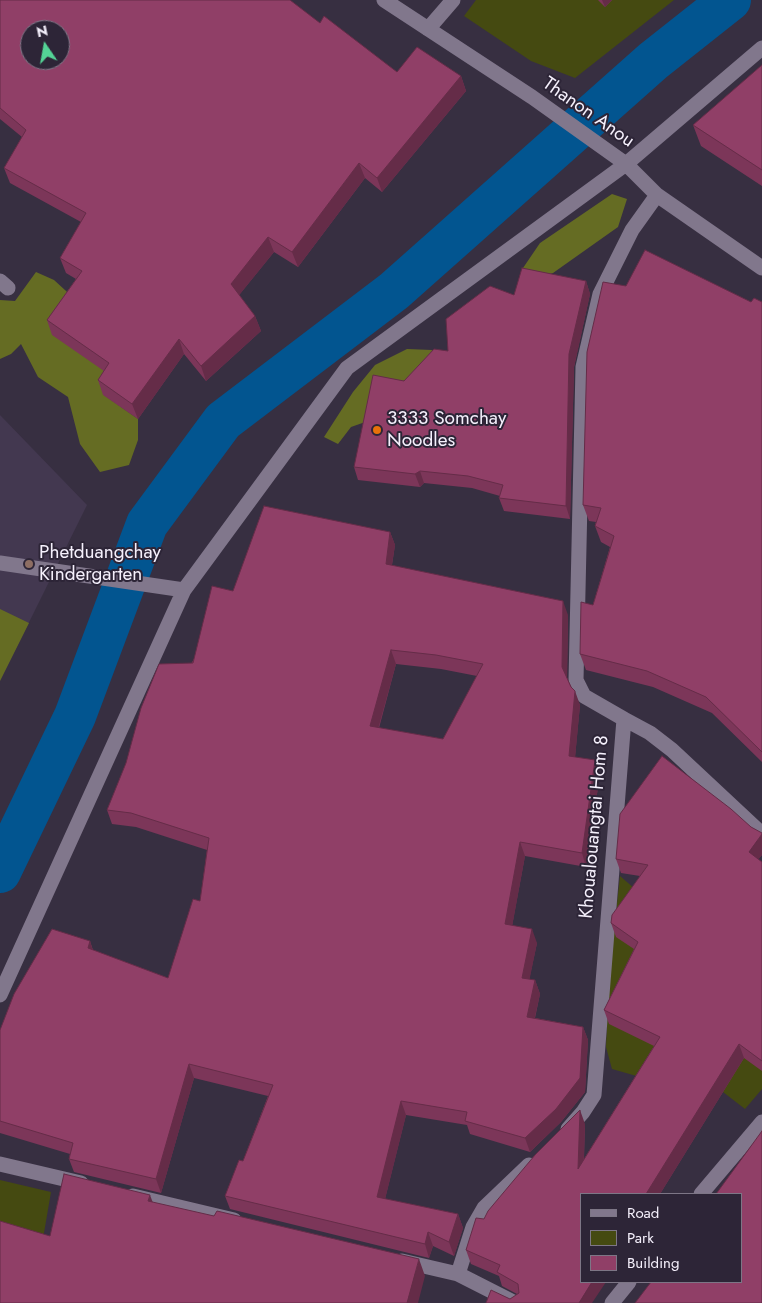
<!DOCTYPE html>
<html>
<head>
<meta charset="utf-8">
<style>
  body { margin:0 }
  #map { position:relative; width:762px; height:1303px; overflow:hidden; background:#372f41; font-family:Jost,sans-serif }
  canvas { display:block }
  .legend { position:absolute; left:580px; top:1193px; width:162px; height:90px; box-sizing:border-box; background:#2d2537; border:1px solid #7d7686; margin:0; padding:6px 9px; list-style:none; font-size:15px; color:#f5f0fc }
  .legend li { display:flex; align-items:center; gap:10px; height:25px }
  .legend b { width:25px; border:1px solid #7d7686 }
  .north { position:absolute; left:20px; top:20px; width:50px; height:50px; box-sizing:border-box; background:#2d2537; border:1px solid #7d7686; border-radius:50%; rotate:348deg; font-size:14px; font-weight:700; line-height:20px; text-align:center; color:#f5f0fc }
  .north::after { content:''; display:block; margin:auto; width:18px; height:22px; background:#54d396; clip-path:polygon(50% 0,100% 100%,50% 72%,0 100%) }
</style>
</head>
<body>
<div id="map">
<canvas width="762" height="1303"></canvas>
<ul class="legend">
<li><b style="height:6px;background:#81778c"></b>Road</li>
<li><b style="height:14px;background:#454a11"></b>Park</li>
<li><b style="height:14px;background:#903f67"></b>Building</li>
</ul>
<div class="north">N</div>
</div>
<script>
const ctx = document.querySelector('canvas').getContext('2d');
ctx.lineJoin = 'round';
function fill(path, color) { ctx.fillStyle = color; ctx.fill(path, 'evenodd'); }
const shape = rows => new Path2D(rows.map(r => 'M' + r).join(''));
function stroke(path, color, width, dash) { ctx.strokeStyle = color; ctx.lineWidth = width; ctx.lineCap = dash ? 'butt' : 'round'; ctx.setLineDash(dash || []); ctx.stroke(path); }
function drawText(font, color, halo, rows, align = 'center') {
  ctx.font = font + ' Jost,sans-serif'; ctx.lineWidth = 4; ctx.setLineDash([]); ctx.textBaseline = 'middle'; ctx.strokeStyle = halo; ctx.fillStyle = color; for (const [text, x, y, turn = 0] of rows) {
    ctx.save(); ctx.translate(x, y); ctx.rotate((+turn || 0) * Math.PI / 180); ctx.textAlign = isNaN(turn) ? turn : align; if (halo) ctx.strokeText(text, 0, 0); ctx.fillText(text, 0, 0); ctx.restore();
  }
}
const built = shape([
  [0,415,87,505,0,681]
]);
const green = shape([
  [476,0,674,0,575,78,531,61,464,16],
  [620,876,762,999,762,1089,745,1109,723,1092,647,1079,612,1069,606,1047,609,977],
  [0,1180,51,1192,32,1303,0,1303]
]);
const forest = shape([
  [612,194,627,199,618,227,553,273,526,280,523,268,540,243],
  [36,272,54,280,77,301,114,378,104,395,138,419,138,440,129,465,100,472,80,444,68,397,38,377,21,344,11,354,0,359,0,300,15,301],
  [407,349,432,350,429,379,371,420,351,427,338,444,324,437,353,392,375,365],
  [0,609,29,623,0,681]
]);
const canal = shape([
  [0,872,75,716,147,524,223,421,394,291,653,61,730,0]
]);
const minor = shape([
  [384,0,532,97,626,164,657,195,762,268],
  [428,29,453,0],
  [0,281,8,288],
  [0,563,184,590],
  [624,719,650,733,672,750,762,834],
  [0,995,184,590,347,368,626,164,762,48],
  [568,1129,583,1112,594,1095,624,719,584,696,576,680,583,367,600,294,632,230,657,195],
  [0,1164,81,1183],
  [701,1194,762,1122],
  [133,1196,234,1220],
  [402,1261,458,1274,515,1303],
  [458,1274,473,1227,484,1208,529,1165],
  [612,1303,629,1282]
]);
const wall = shape([
  [0,0,320,23,397,72,461,76,466,91,382,192,365,178,298,267,274,252,239,295,255,316,261,331,206,381,184,354,138,419,103,395,98,380,104,371,52,335,47,320,76,279,66,273,60,258,81,222,10,183,4,168,22,137,0,119],
  [598,0,612,0,605,7],
  [762,65,762,186,701,146,693,125],
  [586,281,590,294,574,367,570,519,504,511,499,498,500,496,472,488,424,483,420,487,358,480,354,467,404,381,448,351,514,295],
  [626,286,751,302,762,302,762,762,712,713,653,687,586,670,580,654,593,605,610,547,601,542,595,526,596,522,589,521,583,505],
  [390,532,395,545,392,565,568,615,567,678,580,705,575,757,600,774,586,867,525,856,512,926,537,943,529,980,535,980,540,994,535,1018,583,1027,588,1040,585,1092,561,1122,530,1152,470,1134,467,1125,406,1115,385,1199,458,1214,463,1228,454,1256,433,1246,429,1258,230,1209,225,1196,243,1161,268,1096,194,1078,161,1193,74,1172,69,1159,70,1154,0,1133,0,1030,90,941,93,950,168,978,200,901,207,850,136,827,112,824,107,810,233,591],
  [396,664,441,669,477,676,443,739,379,728],
  [762,855,758,859,762,862,762,1071,744,1058,660,1194,581,1194,581,1282,517,1294,502,1286,499,1276,471,1264,466,1250,484,1219,585,1124,584,1159,654,1046,609,1024,604,1010,634,949,616,937,611,923,640,876,621,873,616,859]
]);
const shadedWall = shape([
  [602,0,612,0,605,7],
  [461,76,466,91,382,192,377,178],
  [359,163,365,178,298,267,292,252],
  [268,237,274,252,236,299,231,284],
  [586,281,590,294,574,367,570,519,566,506,569,354],
  [255,316,261,331,206,381,201,366],
  [179,339,184,354,138,419,132,404],
  [420,471,424,483,420,487,415,474],
  [390,532,395,545,390,577,386,564],
  [563,601,568,615,567,680,562,667],
  [391,650,396,664,375,740,370,726],
  [575,691,580,705,574,769,569,756],
  [595,760,600,774,586,867,582,853],
  [762,834,762,855,754,865,749,852],
  [520,842,525,856,510,938,505,924],
  [532,929,537,943,527,992,522,978],
  [90,941,94,955,88,948],
  [535,980,540,994,532,1030,527,1017],
  [583,1027,588,1040,585,1092,561,1122,530,1152,525,1138],
  [739,1044,744,1058,660,1194,646,1194],
  [189,1064,194,1078,161,1193,156,1179],
  [401,1101,406,1115,382,1211,377,1197],
  [580,1110,585,1124,583,1183,578,1169],
  [150,1195,156,1211,148,1201],
  [458,1214,463,1228,454,1256,449,1242],
  [428,1232,433,1246,429,1258,425,1244],
  [419,1259,425,1276,418,1303,407,1303],
  [592,1282,606,1282,592,1303,579,1303]
]);
const building = shape([
  [0,0,290,0,320,23,324,16,397,72,417,47,461,76,377,178,359,163,292,252,268,237,231,284,255,316,201,366,179,339,132,404,98,380,109,363,47,320,82,271,60,258,86,213,4,168,26,130,0,108,0,0],
  [30,30,60,30,60,60,30,60,30,30],
  [762,65,762,170,693,125,762,65],
  [645,250,751,302,754,298,762,302,762,752,706,697,647,671,580,654,581,602,593,605,614,536,595,526,601,508,583,505,587,352,603,282,626,286,645,250],
  [522,268,586,281,569,354,566,506,499,498,503,485,468,476,420,471,415,474,354,467,373,375,404,381,434,349,448,351,446,319,490,286,514,295,522,268],
  [264,506,390,532,386,564,563,601,562,667,571,687,575,691,569,756,595,760,582,853,520,842,505,924,532,929,522,978,535,980,527,1017,583,1027,580,1078,556,1109,525,1138,465,1121,467,1112,401,1101,377,1197,458,1214,449,1242,428,1232,425,1244,225,1196,239,1160,243,1161,273,1085,189,1064,156,1179,69,1159,73,1143,0,1121,0,1030,14,994,52,929,90,941,88,948,168,978,193,899,200,901,209,838,131,813,107,810,126,763,141,708,159,664,193,663,212,586,233,591,264,506],
  [391,650,436,655,483,664,443,739,370,726,391,650],
  [662,756,731,809,751,827,762,833,762,834,749,852,762,862,762,1061,739,1044,646,1194,581,1194,581,1282,592,1282,579,1303,486,1303,491,1290,510,1299,519,1293,518,1284,497,1272,500,1265,466,1250,476,1218,484,1219,488,1211,535,1155,580,1110,578,1169,660,1037,604,1010,638,942,611,923,612,915,648,865,616,859,620,814,662,756],
  [762,1131,762,1303,635,1303,651,1282,741,1282,741,1194,716,1194,762,1131],
  [64,1174,150,1195,148,1201,214,1216,217,1211,419,1259,407,1303,0,1303,0,1221,50,1236,64,1174]
]);
const markers = [
  [377,430,5,"#e8710a"],
  [29,564,5,"#8d6e63"]
];
const streetNames = [
  ["Thanon Anou",588,113,35],
  ["Khoualouangtai Hom 8",595,827,-85]
];
const poiNames = [
  ["3333 Somchay",387,419],
  ["Noodles",387,441],
  ["Phetduangchay",39,553],
  ["Kindergarten",39,575]
];
fill(built, '#433850');
fill(green, '#454a11');
fill(forest, '#656c23');
stroke(canal, '#025590', 42);
stroke(minor, '#81778c', 15);
fill(wall, '#7c3659');
fill(shadedWall, '#652c48');
fill(building, '#903f67');
stroke(building, '#652c48', 1);
for (const [x, y, r, color] of markers) { const dot = new Path2D(); dot.arc(x, y, r, 0, 2 * Math.PI); ctx.fillStyle = color; ctx.fill(dot); stroke(dot, '#2d2537', 2); }
drawText('19px', '#f5f0fc', '#2d2537', streetNames);
drawText('19px', '#f5f0fc', '#2d2537', poiNames, 'left');
</script>
</body>
</html>
